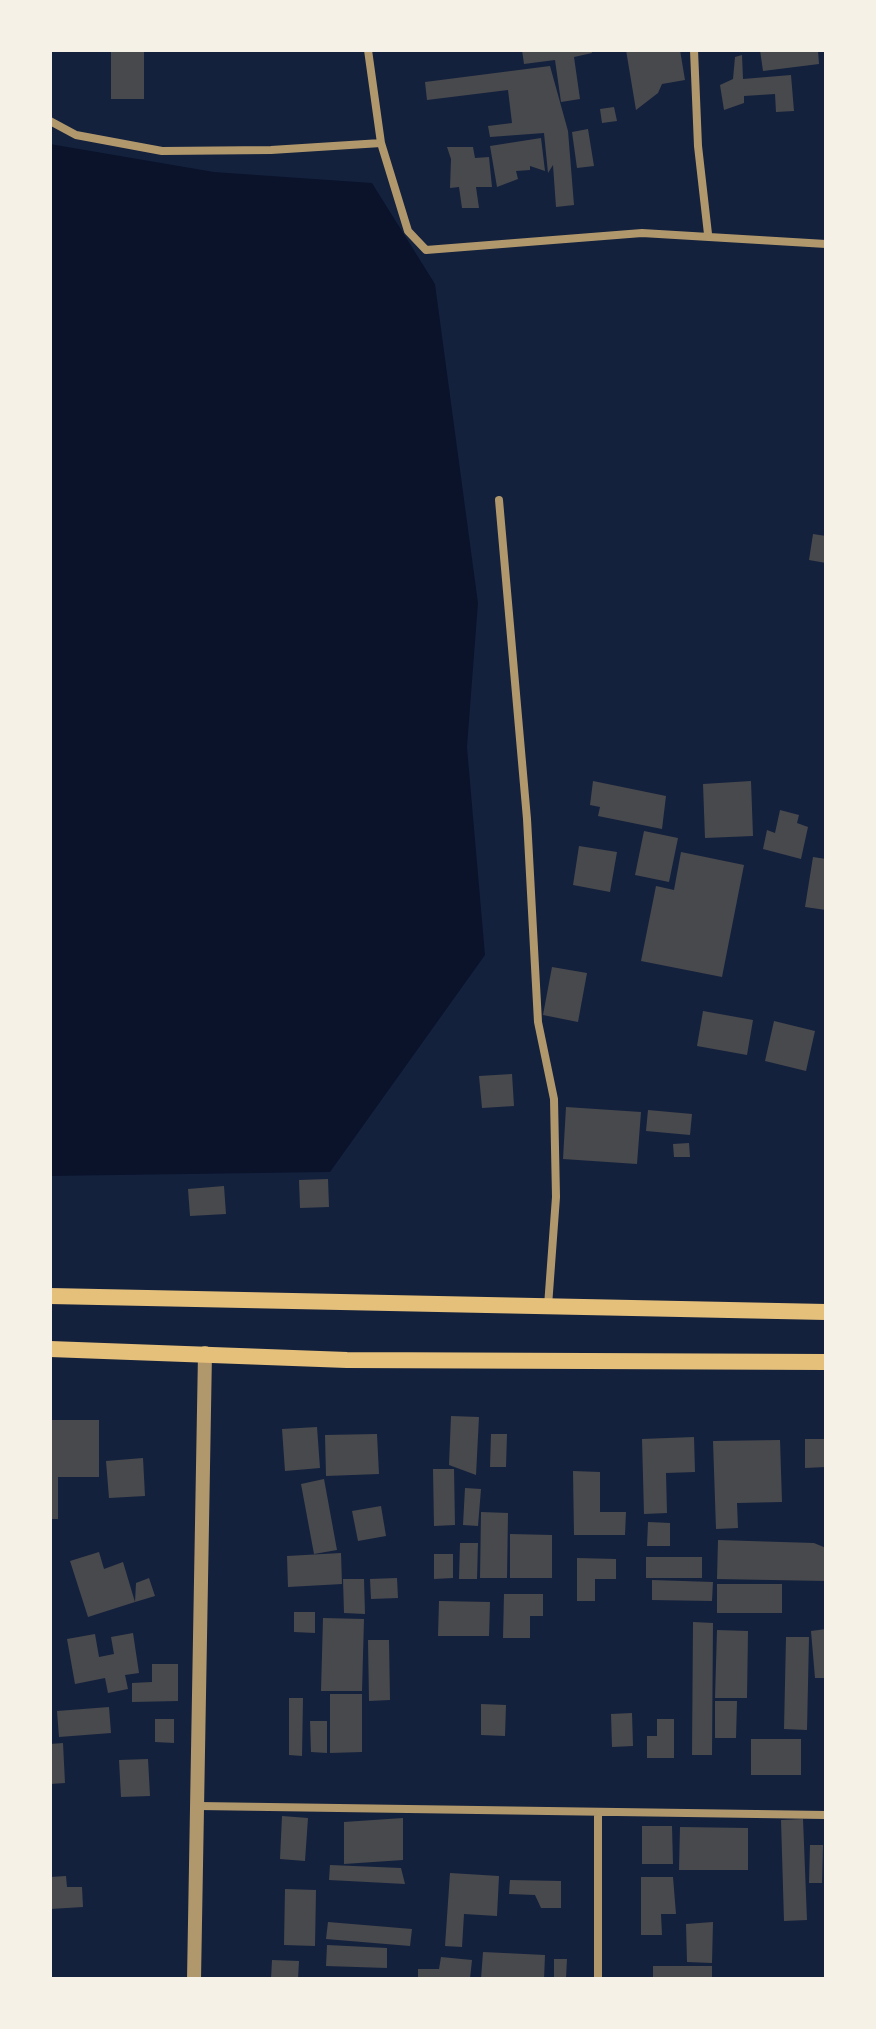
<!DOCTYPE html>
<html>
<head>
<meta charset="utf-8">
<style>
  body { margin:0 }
  #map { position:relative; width:876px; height:2029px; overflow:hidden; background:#14213d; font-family:"Fira Sans",sans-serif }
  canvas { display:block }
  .frame { position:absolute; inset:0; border:52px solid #f6f1e7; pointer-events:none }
</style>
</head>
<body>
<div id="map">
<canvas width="876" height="2029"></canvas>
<div class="frame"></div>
</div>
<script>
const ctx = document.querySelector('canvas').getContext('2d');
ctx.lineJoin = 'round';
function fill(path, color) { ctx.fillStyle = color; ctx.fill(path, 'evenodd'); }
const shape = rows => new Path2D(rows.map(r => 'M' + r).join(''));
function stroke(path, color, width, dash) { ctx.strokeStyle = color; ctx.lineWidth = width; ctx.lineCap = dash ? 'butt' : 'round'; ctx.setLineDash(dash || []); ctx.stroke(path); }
const water = shape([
  [50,144,214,172,372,183,435,284,478,603,467,747,485,955,330,1172,50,1176]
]);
const building = shape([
  [111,50,144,50,144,99,111,99],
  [522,50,591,50,592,53,574,57,580,99,561,102,555,60,524,64],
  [626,50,680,50,685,80,662,84,658,93,636,110],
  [760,50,818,50,819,64,763,71],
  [742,55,743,79,791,75,794,111,776,112,775,94,744,96,744,103,724,110,720,85,733,79,735,57],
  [550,66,568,131,574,205,556,207,553,165,548,173,544,133,490,137,488,126,512,123,508,90,427,100,425,82],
  [614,107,617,121,602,123,600,109],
  [588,129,594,166,577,168,572,132],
  [541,138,545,171,530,166,530,170,516,171,518,179,497,187,490,146],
  [447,147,473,147,475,158,489,157,492,187,476,187,479,208,462,208,459,187,450,188,451,159],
  [813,534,826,536,826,563,809,560],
  [593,781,666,796,662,829,598,816,600,807,590,805],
  [751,781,753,836,705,838,703,784],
  [780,810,799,815,797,823,808,827,801,859,763,849,767,830,775,833],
  [644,831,678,838,669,882,635,875],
  [579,846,617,852,610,892,573,885],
  [681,852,744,865,722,977,641,961,656,886,674,890],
  [813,857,826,859,826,910,805,907],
  [552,967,587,973,578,1022,543,1015],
  [703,1011,753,1020,747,1055,697,1046],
  [774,1021,815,1031,806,1071,765,1061],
  [512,1074,514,1106,482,1108,479,1076],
  [566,1107,641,1112,637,1164,563,1159],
  [648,1110,692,1114,690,1135,646,1131],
  [689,1143,690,1157,674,1157,673,1144],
  [328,1179,329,1207,300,1208,299,1180],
  [224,1186,226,1214,190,1216,188,1189],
  [451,1416,479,1417,476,1475,449,1465],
  [50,1420,99,1420,99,1477,58,1477,58,1519,50,1519],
  [317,1427,320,1468,285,1471,282,1429],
  [377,1434,379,1474,326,1476,325,1435],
  [491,1434,507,1434,506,1467,490,1467],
  [694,1437,695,1472,666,1473,667,1513,644,1514,642,1439],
  [805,1439,826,1439,826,1467,805,1468],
  [780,1440,782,1502,737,1503,738,1528,716,1529,713,1441],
  [143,1458,145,1496,109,1498,106,1461],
  [433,1469,454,1469,455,1525,434,1526],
  [573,1471,600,1472,600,1512,626,1512,625,1535,574,1535],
  [324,1479,337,1550,314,1554,301,1484],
  [465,1488,481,1489,478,1526,463,1525],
  [381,1506,386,1536,358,1541,352,1511],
  [481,1512,508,1513,507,1578,480,1578],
  [648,1522,670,1523,670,1546,647,1546],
  [510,1534,552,1535,552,1578,510,1578],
  [718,1540,814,1543,826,1548,826,1581,717,1579],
  [460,1543,478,1543,477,1579,459,1579],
  [99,1552,104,1569,123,1562,135,1602,88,1617,70,1561],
  [341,1553,342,1584,288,1587,287,1556],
  [434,1554,453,1554,453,1578,434,1579],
  [646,1557,702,1557,702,1578,646,1578],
  [577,1558,616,1559,616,1579,595,1579,595,1601,577,1601],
  [149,1578,155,1596,135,1602,136,1583],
  [397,1578,398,1598,371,1599,370,1579],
  [343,1579,364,1579,365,1614,344,1613],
  [652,1580,713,1582,712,1601,652,1600],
  [717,1584,782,1584,782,1613,717,1613],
  [504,1594,543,1594,543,1616,530,1616,530,1638,503,1638],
  [439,1601,490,1602,489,1636,438,1636],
  [294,1612,315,1612,315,1633,294,1632],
  [323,1618,364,1619,362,1691,321,1691],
  [693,1622,713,1623,712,1755,692,1755],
  [826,1629,826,1678,815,1678,811,1631],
  [717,1630,748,1631,747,1698,715,1698],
  [133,1633,139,1673,125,1675,128,1689,108,1693,105,1678,75,1684,67,1639,95,1634,99,1657,114,1654,111,1637],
  [786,1637,809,1637,807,1730,784,1729],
  [368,1640,389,1640,390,1700,369,1701],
  [152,1664,178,1664,178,1701,132,1702,132,1683,152,1682],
  [330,1694,362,1694,362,1752,330,1753],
  [289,1698,303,1698,302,1756,289,1755],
  [715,1701,737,1701,736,1738,715,1738],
  [481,1704,506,1705,505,1736,481,1735],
  [109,1707,111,1733,59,1737,57,1711],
  [632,1713,633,1746,612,1747,611,1714],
  [155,1719,174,1719,174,1743,155,1742],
  [657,1719,674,1719,674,1758,647,1758,647,1736,657,1736],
  [310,1721,327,1721,327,1753,311,1752],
  [751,1739,801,1739,801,1775,751,1775],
  [63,1743,65,1783,50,1784,50,1744],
  [148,1759,150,1796,121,1797,119,1760],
  [282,1816,308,1818,305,1861,280,1859],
  [403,1818,403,1860,344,1864,344,1822],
  [803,1819,807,1920,784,1921,781,1820],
  [642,1826,672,1826,673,1864,642,1864],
  [680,1827,748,1828,748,1870,679,1870],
  [810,1845,823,1845,822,1883,809,1883],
  [330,1865,401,1868,405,1884,329,1880],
  [450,1873,499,1876,497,1916,464,1914,462,1947,445,1946],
  [66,1876,67,1887,82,1887,83,1907,50,1909,50,1877],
  [641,1877,673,1877,676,1914,661,1914,662,1935,641,1935],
  [510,1880,561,1881,561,1908,541,1908,535,1895,509,1894],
  [285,1889,316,1890,315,1946,284,1945],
  [328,1922,412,1929,410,1946,326,1939],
  [713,1922,712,1963,687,1962,686,1924],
  [327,1945,387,1948,387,1968,326,1966],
  [483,1952,545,1955,544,1979,481,1979],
  [441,1957,472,1960,470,1979,418,1979,418,1969,439,1969],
  [554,1959,567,1959,566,1978,554,1977],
  [272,1960,299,1961,298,1979,271,1979],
  [653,1966,712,1966,712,1979,653,1979]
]);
const minor = shape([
  [368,50,381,143,408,231,426,250,642,233,826,244],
  [694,50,698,146,708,234],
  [50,121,76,135,162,151,271,150,381,143],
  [499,500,527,819,538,1022,554,1099,556,1197,548,1306],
  [199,1806,826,1815],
  [598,1979,598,1814]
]);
const tertiary = shape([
  [194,1979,205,1353]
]);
const secondary = shape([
  [50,1296,826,1312],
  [50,1349,347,1360,826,1362]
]);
fill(water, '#0b132b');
fill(building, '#48494c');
stroke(minor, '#b1986c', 8);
stroke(tertiary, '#b1986c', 14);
stroke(secondary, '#e5c07b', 16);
</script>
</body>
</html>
